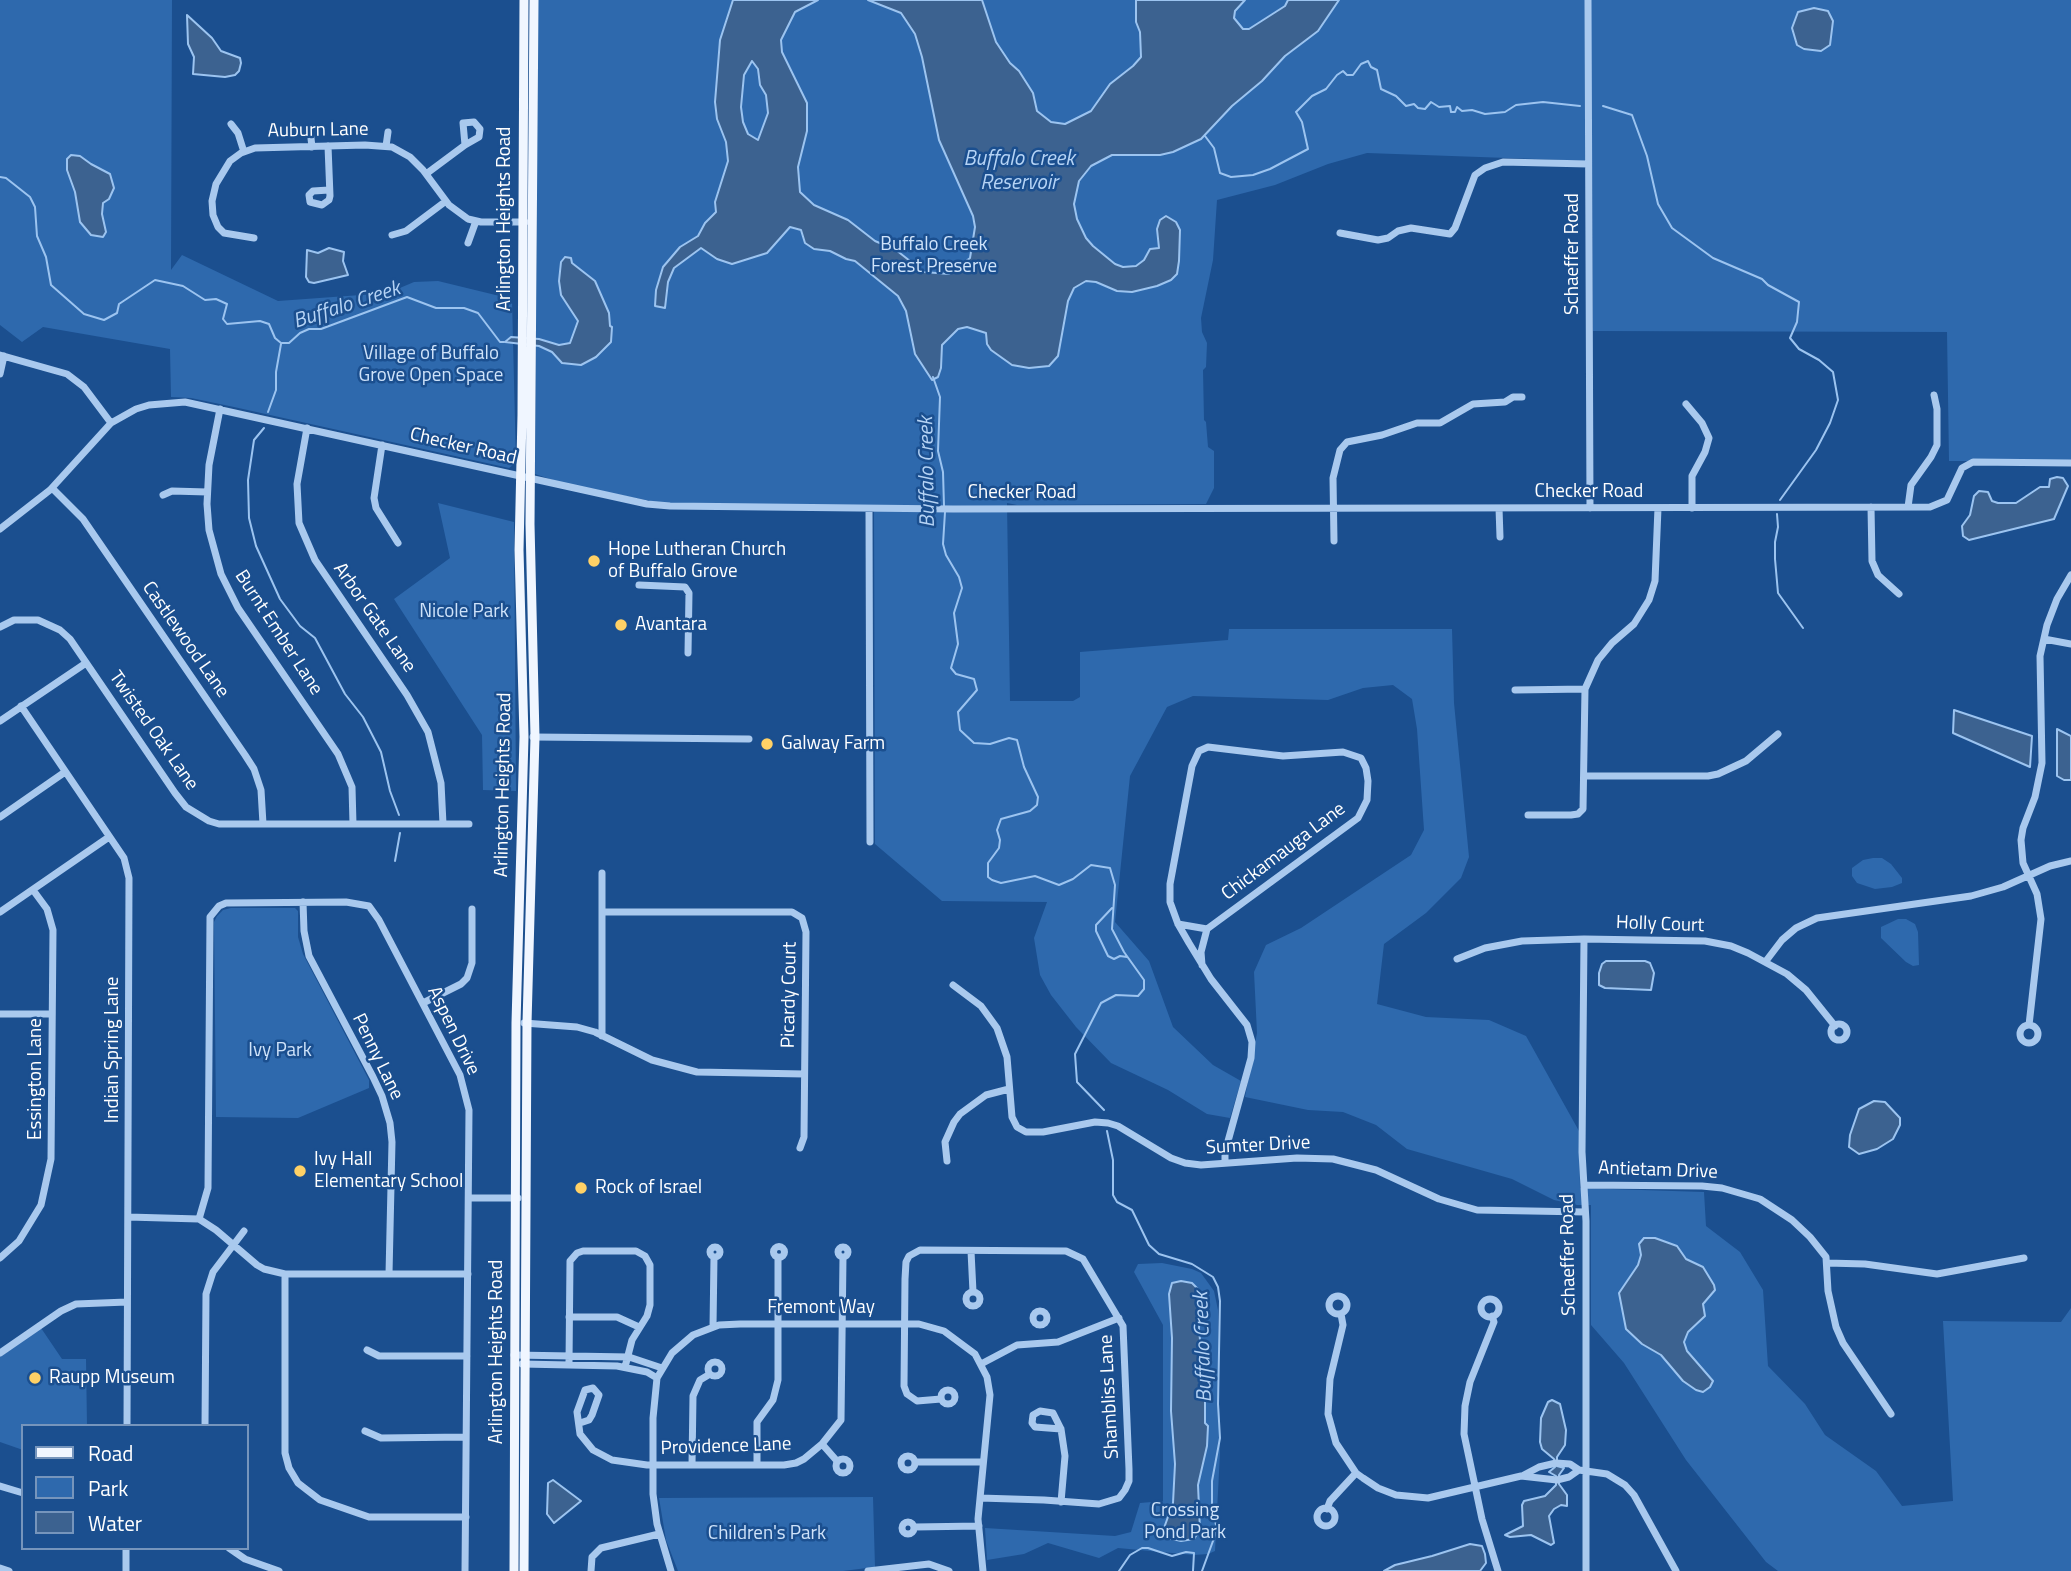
<!DOCTYPE html>
<html>
<head>
<meta charset="utf-8">
<style>
  body { margin:0 }
  #map { position:relative; width:2071px; height:1571px; overflow:hidden; background:#1b4f8f; font-family:"Titillium Web",sans-serif }
  canvas { display:block }
  .legend { position:absolute; left:21px; top:1424px; width:228px; height:126px; box-sizing:border-box; background:#1b4f8f; border:2px solid #7695bc; margin:0; padding:9px 12px; list-style:none; font-size:21px; color:#fff }
  .legend li { display:flex; align-items:center; gap:14px; height:35px }
  .legend b { width:35px; border:2px solid #7695bc }
</style>
</head>
<body>
<div id="map">
<canvas width="2071" height="1571"></canvas>
<ul class="legend">
<li><b style="height:9px;background:#f0f6ff"></b>Road</li>
<li><b style="height:19px;background:#2e69ad"></b>Park</li>
<li><b style="height:19px;background:#3c6290"></b>Water</li>
</ul>
</div>
<script>
const ctx = document.querySelector('canvas').getContext('2d');
ctx.lineJoin = 'round';
function fill(path, color) { ctx.fillStyle = color; ctx.fill(path, 'evenodd'); }
const shape = rows => new Path2D(rows.map(r => 'M' + r).join(''));
function stroke(path, color, width, dash) { ctx.strokeStyle = color; ctx.lineWidth = width; ctx.lineCap = dash ? 'butt' : 'round'; ctx.setLineDash(dash || []); ctx.stroke(path); }
function drawText(font, color, halo, rows, align = 'center') {
  ctx.font = font + ' "Titillium Web",sans-serif'; ctx.lineWidth = 5; ctx.setLineDash([]); ctx.textBaseline = 'middle'; ctx.strokeStyle = halo; ctx.fillStyle = color; for (const [text, x, y, turn = 0] of rows) {
    ctx.save(); ctx.translate(x, y); ctx.rotate((+turn || 0) * Math.PI / 180); ctx.textAlign = isNaN(turn) ? turn : align; if (halo) ctx.strokeText(text, 0, 0); ctx.fillText(text, 0, 0); ctx.restore();
  }
}
const green = shape([
  [0,0,172,0,171,270,182,255,278,301,388,293,414,282,438,281,512,299,516,463,509,468,234,407,191,398,171,397,170,349,43,327,22,342,0,325],
  [538,0,2071,0,2071,461,1949,461,1947,332,1593,331,1592,161,1367,153,1328,164,1275,185,1217,200,1213,260,1201,318,1202,332,1207,343,1206,367,1203,370,1204,420,1206,422,1208,447,1214,451,1214,488,1206,504,1017,505,1007,503,1010,701,1073,701,1080,697,1080,652,1228,640,1229,629,1452,629,1454,703,1469,857,1461,878,1426,913,1384,944,1377,1004,1426,1017,1489,1020,1526,1036,1579,1131,1580,1188,1704,1192,1706,1226,1740,1252,1763,1290,1768,1366,1805,1404,1825,1435,1876,1471,1902,1506,1953,1501,1943,1321,2061,1322,2071,1308,2071,1571,1778,1571,1766,1562,1686,1460,1624,1363,1591,1325,1591,1205,1577,1205,1554,1200,1512,1179,1407,1149,1376,1125,1343,1112,1308,1110,1245,1097,1257,1033,1254,972,1266,945,1301,928,1411,855,1424,830,1417,729,1412,699,1393,685,1363,688,1328,700,1193,696,1167,707,1130,776,1115,922,1149,961,1173,1027,1213,1065,1241,1081,1230,1118,1207,1114,1168,1090,1111,1063,1076,1027,1051,995,1040,975,1034,938,1047,902,942,901,875,844,874,506,661,503,565,484,535,474],
  [438,503,514,522,516,791,483,790,482,735,394,599,450,558],
  [1873,858,1882,858,1891,864,1902,878,1902,883,1892,887,1875,889,1857,883,1852,876,1852,868,1863,860],
  [231,908,295,908,298,911,298,937,303,954,369,1080,369,1088,298,1118,216,1117,214,922,217,916,223,910],
  [1898,919,1906,919,1915,924,1918,932,1919,965,1913,966,1906,962,1881,938,1881,927],
  [1162,1263,1192,1269,1201,1273,1214,1291,1218,1310,1220,1453,1215,1551,1208,1554,1194,1555,1118,1548,1099,1558,1048,1543,1024,1554,987,1560,985,1528,1115,1536,1131,1532,1140,1503,1163,1501,1163,1325,1134,1272,1138,1264],
  [41,1328,62,1359,86,1359,87,1426,23,1426,23,1450,0,1442,0,1357],
  [873,1497,875,1567,843,1571,678,1571,666,1540,659,1498]
]);
const water = shape([
  [733,0,818,0,795,12,781,40,782,52,807,103,807,131,798,167,800,192,814,205,848,220,875,241,896,250,924,272,949,274,970,258,975,227,973,216,939,140,922,57,915,34,901,13,868,0,982,0,996,42,1010,63,1019,71,1033,93,1037,111,1051,122,1065,124,1091,111,1110,84,1133,66,1141,57,1140,32,1136,22,1136,0,1245,0,1235,11,1234,18,1243,29,1249,29,1285,6,1288,0,1339,0,1318,31,1285,56,1262,81,1232,106,1201,139,1173,152,1160,155,1112,155,1091,166,1079,181,1074,204,1077,219,1086,238,1093,246,1115,264,1123,267,1136,266,1144,260,1150,249,1159,248,1157,229,1160,220,1166,216,1176,222,1180,230,1179,261,1177,274,1171,280,1157,286,1132,292,1117,291,1096,282,1086,281,1074,288,1068,301,1058,356,1049,366,1029,368,1012,365,991,350,987,344,986,333,967,327,958,329,942,345,941,368,938,377,932,380,915,354,906,311,898,296,855,261,846,259,830,251,814,249,805,243,801,230,790,227,767,253,732,264,717,259,701,248,674,268,668,282,665,308,655,306,656,290,663,267,680,247,698,236,705,223,716,212,715,202,728,161,726,142,717,119,715,102,720,40,733,0],
  [752,61,758,69,760,85,766,95,768,113,758,140,748,134,743,122,741,107,744,75,752,61],
  [1814,8,1828,11,1833,21,1830,45,1821,51,1804,49,1797,45,1792,28,1798,12,1814,8],
  [187,15,212,38,221,51,240,58,241,63,239,71,235,75,225,77,193,74,194,57,188,44,187,15],
  [71,155,80,156,91,164,110,174,114,188,109,199,103,203,102,214,106,232,103,237,91,235,80,222,75,192,67,170,67,159,71,155],
  [329,248,344,252,343,261,348,275,314,283,309,282,306,277,307,250,318,253,329,248],
  [565,257,571,258,572,263,595,281,609,313,610,326,612,327,611,342,596,357,581,365,562,363,552,352,539,346,505,342,511,337,539,339,559,345,570,343,578,321,561,295,559,281,561,262,565,257],
  [2057,477,2063,478,2068,486,2054,519,1969,540,1963,536,1962,526,1970,515,1974,496,1979,491,1988,492,1992,501,1998,503,2016,503,2040,487,2049,487,2050,479,2057,477],
  [1954,710,2032,736,2030,767,1953,733,1954,710],
  [2057,729,2071,736,2071,780,2064,780,2057,776,2057,729],
  [1606,961,1645,961,1650,963,1654,973,1651,990,1605,988,1599,985,1599,973,1602,964,1606,961],
  [1874,1101,1885,1102,1900,1118,1900,1125,1893,1139,1877,1149,1859,1154,1849,1147,1850,1135,1859,1109,1874,1101],
  [1644,1238,1655,1238,1677,1246,1686,1259,1703,1267,1714,1285,1715,1290,1703,1304,1705,1316,1688,1332,1684,1342,1687,1351,1713,1381,1710,1387,1703,1392,1696,1390,1683,1381,1661,1355,1642,1344,1626,1329,1619,1293,1638,1265,1641,1255,1639,1244,1644,1238],
  [1181,1281,1192,1283,1198,1289,1200,1297,1199,1329,1205,1395,1205,1423,1208,1426,1207,1446,1198,1485,1200,1530,1194,1539,1181,1541,1168,1538,1164,1535,1164,1528,1173,1503,1175,1464,1171,1411,1172,1338,1169,1294,1172,1283,1181,1281],
  [1552,1400,1560,1404,1566,1430,1565,1445,1557,1457,1557,1466,1564,1468,1559,1475,1559,1484,1567,1495,1567,1506,1561,1505,1554,1509,1549,1516,1554,1543,1551,1545,1531,1535,1510,1537,1505,1535,1523,1526,1522,1505,1524,1501,1545,1496,1556,1485,1556,1476,1549,1472,1555,1467,1554,1459,1542,1449,1540,1442,1541,1418,1548,1402,1552,1400],
  [553,1480,581,1501,554,1523,547,1514,548,1483,553,1480],
  [1470,1544,1482,1546,1485,1554,1486,1563,1480,1571,1384,1571,1395,1565,1432,1556,1470,1544]
]);
const stream = shape([
  [1603,106,1632,115,1647,156,1658,204,1672,228,1713,258,1762,279,1768,285,1799,302,1797,322,1790,338,1799,349,1819,360,1833,372,1838,400,1830,423,1816,450,1780,500],
  [1205,136,1214,148,1220,173,1231,177,1253,175,1270,169,1308,149,1302,122,1296,112,1312,96,1326,89,1337,75,1343,71,1347,75,1353,75,1361,64,1368,61,1371,67,1377,70,1381,89,1396,96,1406,106,1414,104,1418,108,1425,109,1431,102,1439,107,1450,106,1451,112,1455,112,1457,107,1462,111,1472,110,1485,114,1505,112,1516,105,1543,102,1580,106],
  [0,177,6,178,30,197,35,207,37,236,46,257,51,285,84,314,104,320,117,313,119,304,155,280,183,286,205,300,216,299,227,304,223,319,227,324,260,321,269,324,275,338,281,343],
  [282,343,289,343,300,333,309,329,321,329,407,297,436,308,464,308,478,313,500,342,504,342],
  [933,377,940,397,938,451,943,472,944,506],
  [268,412,276,390,276,372,281,344],
  [264,428,254,440,248,480,249,518,256,546,280,599,300,626,315,638,345,694,363,717,381,752,390,791,399,815],
  [945,512,943,544,946,555,959,577,962,588,954,613,958,644,951,668,956,674,974,679,977,690,958,712,960,730,974,743,990,744,1009,738,1017,740,1024,767,1038,797,1037,805,1030,811,1001,819,997,830,1000,840,999,848,988,863,988,877,992,880,1001,883,1035,876,1059,885,1073,879,1091,865,1110,868,1115,885,1112,929,1124,952,1144,980,1144,989,1138,996,1116,995,1101,1003,1075,1054,1077,1082,1104,1110],
  [1777,514,1778,527,1775,542,1775,559,1778,593,1803,628],
  [395,861,400,833],
  [1112,908,1096,925,1096,931,1108,956,1114,959,1120,956,1127,957],
  [1107,1131,1113,1160,1113,1195,1117,1202,1132,1210,1149,1245,1159,1254,1192,1264,1213,1277,1218,1287,1220,1301,1218,1404,1220,1438,1212,1481,1212,1505,1217,1530,1202,1571],
  [1119,1571,1130,1555,1142,1548,1148,1548,1172,1556,1186,1552,1194,1553,1193,1571]
]);
const minor = shape([
  [1588,0,1590,508],
  [231,124,238,133,244,152],
  [310,130,312,147],
  [328,146,330,196,329,200,322,205,310,202,309,195,313,191,329,190],
  [386,146,388,132],
  [426,174,465,145,463,123,474,122,480,129,479,137,465,145],
  [1340,233,1378,240,1388,238,1398,231,1411,228,1450,234,1455,228,1475,175,1485,168,1503,162,1588,164],
  [392,235,406,231,446,201],
  [254,238,224,233,218,227,213,215,212,201,216,184,230,161,241,153,255,148,365,145,392,147,410,157,423,170,449,205,468,219,481,222,525,222],
  [468,243,476,221],
  [0,355,67,374,84,387,111,423],
  [0,374,4,356],
  [1686,404,1702,423,1709,438,1705,452,1692,476,1692,508],
  [220,409,209,465,207,504,209,530,221,574,238,608,338,754,352,787,353,824],
  [307,428,297,484,299,523,315,560,407,695,428,732,441,783,443,824],
  [382,445,374,498,376,508,398,543],
  [52,488,83,519,245,755,254,769,261,790,263,824],
  [163,495,172,491,207,492],
  [1871,507,1872,561,1878,575,1899,594],
  [1908,507,1911,485,1931,457,1937,445,1937,409,1934,395],
  [1499,508,1500,537],
  [869,509,870,842],
  [0,529,50,490,111,423,136,409,149,405,185,402,647,504,670,506,953,509,1930,507,1947,500,1962,468,1973,462,2071,463],
  [1334,541,1333,478,1340,450,1347,442,1382,435,1417,423,1440,423,1473,404,1505,402,1513,397,1522,397],
  [639,585,685,587,689,593,688,653],
  [0,627,14,620,38,620,60,630,70,639,175,793,186,807,209,821,219,824,469,824],
  [2044,639,2071,644],
  [1515,690,1585,689],
  [21,706,124,858,129,878,127,1426],
  [0,721,86,663],
  [533,737,749,739],
  [1584,776,1708,776,1718,774,1746,761,1778,734],
  [1528,815,1571,815,1578,814,1583,809,1585,689,1598,660,1612,643,1634,624,1649,600,1655,581,1658,508],
  [0,817,65,772],
  [602,873,602,1036],
  [303,902,304,931,309,956,373,1077,382,1096,390,1123,392,1142,389,1274],
  [0,912,109,837],
  [603,912,792,912,802,918,806,932,804,1137,800,1148],
  [1178,924,1207,929],
  [1584,939,1582,1152,1586,1221,1586,1571],
  [1457,959,1485,948,1522,941,1584,939,1705,941,1731,946,1748,953,1787,974,1806,990,1835,1026],
  [1766,961,1782,940,1796,928,1817,918,1971,896,2003,887,2050,866,2071,861],
  [1202,965,1201,952,1207,929,1358,818,1367,800,1368,781,1366,768,1361,758,1343,752,1283,756,1208,747,1199,751,1192,766,1170,884,1170,902,1178,924,1189,943,1211,979,1247,1025,1252,1042,1251,1058,1225,1152,1225,1163],
  [953,985,981,1006,997,1028,1007,1057,1012,1117,1017,1127,1026,1132,1043,1132,1095,1122,1108,1123,1118,1126,1171,1158,1185,1163,1201,1165,1297,1158,1333,1159,1376,1170,1439,1199,1477,1210,1585,1212],
  [423,1003,461,984,467,978,472,963,472,909],
  [0,1014,52,1014],
  [524,1023,577,1027,595,1032,652,1060,697,1072,804,1074],
  '1831 1032a8 8 0 1 1 16 0a8 8 0 1 1-16 0Z',
  [2029,1025,2041,919,2037,894,2023,863,2021,840,2023,828,2035,797,2042,763,2040,656,2047,625,2057,599,2071,575],
  '2020 1034a9 9 0 1 1 18 0a9 9 0 1 1-18 0Z',
  [947,1161,945,1142,954,1122,960,1114,986,1095,1009,1089],
  [1584,1185,1702,1186,1722,1188,1760,1199,1792,1220,1810,1237,1826,1257,1828,1291,1836,1327,1843,1343,1891,1414],
  [469,1198,518,1198],
  [128,1217,199,1219,216,1230,257,1265,264,1269,285,1274,468,1274],
  [199,1219,208,1188,210,917,219,906,226,903,346,902,369,906,379,920,460,1075,469,1110,465,1571],
  '773.5 1252a5.5 5.5 0 1 1 11 0a5.5 5.5 0 1 1-11 0Z',
  '838 1252a5 5 0 1 1 10 0a5 5 0 1 1-10 0Z',
  '710 1252a5 5 0 1 1 10 0a5 5 0 1 1-10 0Z',
  [971,1251,973,1292],
  [0,1258,19,1241,41,1205,51,1159,53,930,47,909,33,890],
  [1827,1263,1865,1264,1937,1274,2024,1258],
  [285,1274,285,1453,289,1468,298,1483,320,1500,369,1517,466,1517],
  '966 1299a7 7 0 1 1 14 0a7 7 0 1 1-14 0Z',
  '1329 1305a9 9 0 1 1 18 0a9 9 0 1 1-18 0Z',
  '1481 1308a9 9 0 1 1 18 0a9 9 0 1 1-18 0Z',
  '1033 1318a7 7 0 1 1 14 0a7 7 0 1 1-14 0Z',
  [1341,1314,1343,1325,1330,1379,1328,1414,1336,1443,1356,1473,1363,1478,1378,1488,1396,1495,1428,1498,1521,1476,1557,1480,1569,1477,1579,1470,1607,1474,1625,1485,1634,1495,1676,1571],
  [1492,1316,1494,1322,1470,1382,1465,1406,1464,1434,1482,1519,1498,1571],
  [569,1317,617,1317,639,1327],
  [713,1327,714,1257],
  [367,1350,379,1356,467,1356],
  [0,1353,61,1311,76,1304,127,1302],
  [514,1355,629,1357,662,1368],
  '708 1369a7 7 0 1 1 14 0a7 7 0 1 1-14 0Z',
  [569,1363,570,1261,577,1253,583,1251,636,1251,645,1256,650,1265,650,1305,647,1316,632,1340,625,1367],
  [522,1364,617,1366,647,1372,657,1378],
  [981,1364,1017,1345,1058,1342,1119,1318],
  '941 1397a7 7 0 1 1 14 0a7 7 0 1 1-14 0Z',
  [941,1399,917,1401,907,1394,904,1386,905,1279,906,1262,909,1256,920,1250,1066,1251,1083,1259,1123,1326,1129,1469,1129,1481,1125,1490,1119,1498,1099,1504,1044,1500,980,1498],
  [580,1423,589,1420,592,1415,599,1395,593,1388,585,1390,577,1412,580,1434,593,1450,612,1460,647,1465,784,1465,796,1463,804,1459,822,1444,841,1420,843,1257],
  [205,1426,206,1294,213,1272,244,1231],
  [365,1431,381,1438,466,1437],
  [822,1444,837,1461],
  '901 1463a7 7 0 1 1 14 0a7 7 0 1 1-14 0Z',
  '836 1466a7 7 0 1 1 14 0a7 7 0 1 1-14 0Z',
  [915,1462,983,1462],
  [692,1465,693,1396,700,1380,710,1374],
  [757,1465,757,1422,773,1400,778,1380,778,1257],
  [1522,1476,1539,1467,1556,1463,1570,1464,1579,1470],
  [0,1486,23,1493],
  [1061,1502,1065,1456,1061,1429,1053,1413,1040,1411,1033,1415,1032,1423,1035,1427,1061,1429],
  '1317 1517a9 9 0 1 1 18 0a9 9 0 1 1-18 0Z',
  [1327,1509,1330,1501,1356,1473],
  '902 1528a6 6 0 1 1 12 0a6 6 0 1 1-12 0Z',
  [915,1527,979,1526],
  [229,1548,245,1559,279,1571],
  [0,1568,9,1571],
  [126,1571,126,1548],
  [591,1571,592,1557,601,1548,659,1534],
  [671,1571,657,1524,653,1494,653,1418,657,1378,672,1353,693,1335,719,1325,740,1324,919,1324,944,1331,975,1354,987,1377,990,1395,978,1519,983,1571],
  [868,1571,929,1564,949,1571]
]);
const major = shape([
  [514,1571,516,1023,524,737,519,550,522,415,524,0],
  [524,1571,527,1023,535,737,530,524,534,0]
]);
const markers = [
  [594,561,7,"#ffd166"],
  [621,625,7,"#ffd166"],
  [767,744,7,"#ffd166"],
  [300,1171,7,"#ffd166"],
  [581,1188,7,"#ffd166"],
  [35,1378,7,"#ffd166"]
];
const streetNames = [
  ["Auburn Lane",318,131,-1],
  ["Arlington Heights Road",505,219,-90],
  ["Schaeffer Road",1573,254,-90],
  ["Checker Road",463,447,13],
  ["Checker Road",1589,492],
  ["Checker Road",1022,493],
  ["Arbor Gate Lane",374,618,55],
  ["Burnt Ember Lane",278,633,57],
  ["Castlewood Lane",185,640,55],
  ["Twisted Oak Lane",153,731,55],
  ["Arlington Heights Road",504,785,-89],
  ["Chickamauga Lane",1284,852,-37],
  ["Holly Court",1660,925,2],
  ["Picardy Court",790,995,-89],
  ["Aspen Drive",453,1031,64],
  ["Indian Spring Lane",113,1050,-90],
  ["Penny Lane",377,1057,64],
  ["Essington Lane",36,1079,-90],
  ["Sumter Drive",1258,1146,-3],
  ["Antietam Drive",1658,1171,2],
  ["Schaeffer Road",1569,1255,-91],
  ["Fremont Way",821,1308],
  ["Arlington Heights Road",497,1352,-90],
  ["Shambliss Lane",1110,1397,-93],
  ["Providence Lane",726,1447,-2]
];
const parkNames = [
  ["Buffalo Creek",934,245],
  ["Forest Preserve",934,267],
  ["Village of Buffalo",431,354],
  ["Grove Open Space",431,376],
  ["Nicole Park",464,612],
  ["Ivy Park",280,1051],
  ["Crossing",1185,1511],
  ["Pond Park",1185,1533],
  ["Children's Park",767,1534]
];
const poiNames = [
  ["Hope Lutheran Church",608,550],
  ["of Buffalo Grove",608,572],
  ["Avantara",635,625],
  ["Galway Farm",781,744],
  ["Ivy Hall",314,1160],
  ["Elementary School",314,1182],
  ["Rock of Israel",595,1188],
  ["Raupp Museum",49,1378]
];
const waterNames = [
  ["Buffalo Creek",1019,160],
  ["Reservoir",1019,184],
  ["Buffalo Creek",347,306,-18],
  ["Buffalo Creek",928,472,-91],
  ["Buffalo Creek",1204,1347,-92]
];
fill(green, '#2e69ad');
fill(water, '#3c6290');
stroke(water, '#9cc4f0', 2);
stroke(stream, '#9cc4f0', 2);
stroke(minor, '#a9c9ee', 7);
stroke(major, '#f0f6ff', 9);
for (const [x, y, r, color] of markers) { const dot = new Path2D(); dot.arc(x, y, r, 0, 2 * Math.PI); ctx.fillStyle = color; ctx.fill(dot); stroke(dot, '#1b4f8f', 2.5); }
drawText('19px', '#fff', '#1b4f8f', streetNames);
drawText('19px', '#cfe3fa', '#1b4f8f', parkNames);
drawText('19px', '#fff', '#1b4f8f', poiNames, 'left');
drawText('italic 21px', '#b5d3f5', '#1b4f8f', waterNames);
</script>
</body>
</html>
